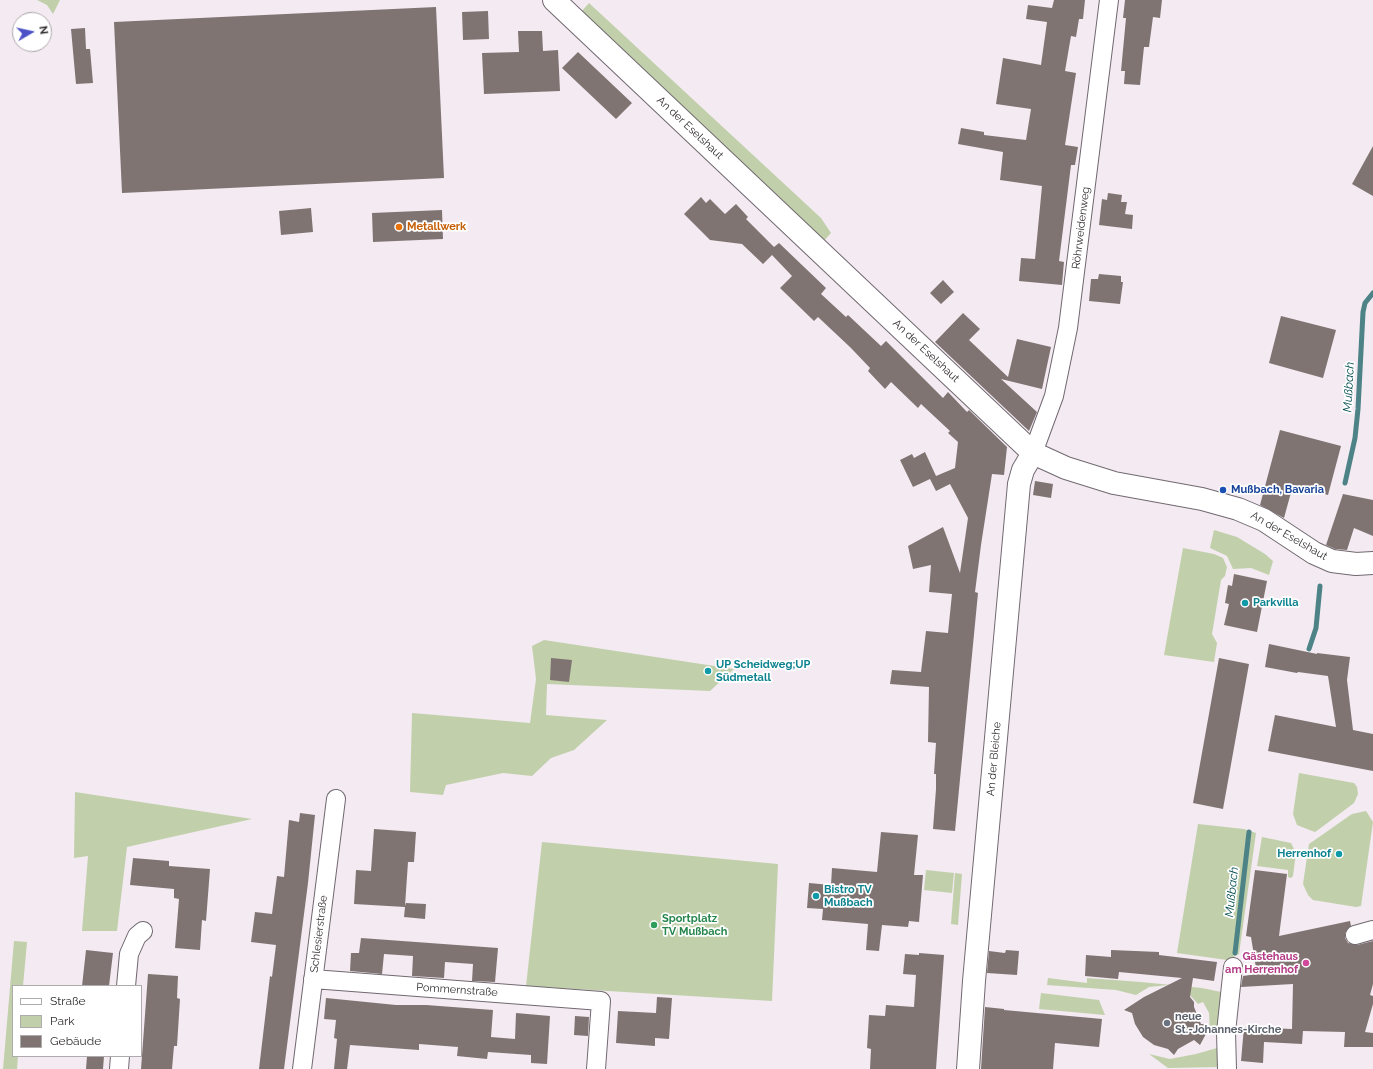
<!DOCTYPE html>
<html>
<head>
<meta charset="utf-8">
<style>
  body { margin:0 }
  #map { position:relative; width:1373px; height:1069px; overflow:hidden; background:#f3eaf2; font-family:Raleway,sans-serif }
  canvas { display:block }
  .legend { position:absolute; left:12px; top:985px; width:130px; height:72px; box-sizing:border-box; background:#fff; border:1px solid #adabac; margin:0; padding:5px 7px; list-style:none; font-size:12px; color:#312d30 }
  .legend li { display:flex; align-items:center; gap:8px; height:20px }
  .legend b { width:20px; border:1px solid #adabac }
  .north { position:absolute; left:12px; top:12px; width:40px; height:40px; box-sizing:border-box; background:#fff; border:1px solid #adabac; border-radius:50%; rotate:81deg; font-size:11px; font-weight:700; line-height:16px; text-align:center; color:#312d30 }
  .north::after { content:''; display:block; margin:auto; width:14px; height:18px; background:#4d51c7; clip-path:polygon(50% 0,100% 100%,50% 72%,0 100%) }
</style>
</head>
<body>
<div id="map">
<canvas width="1373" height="1069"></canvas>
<ul class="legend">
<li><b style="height:5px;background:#fff"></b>Straße</li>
<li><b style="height:11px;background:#c1d0aa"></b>Park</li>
<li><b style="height:11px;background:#807472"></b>Gebäude</li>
</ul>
<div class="north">N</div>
</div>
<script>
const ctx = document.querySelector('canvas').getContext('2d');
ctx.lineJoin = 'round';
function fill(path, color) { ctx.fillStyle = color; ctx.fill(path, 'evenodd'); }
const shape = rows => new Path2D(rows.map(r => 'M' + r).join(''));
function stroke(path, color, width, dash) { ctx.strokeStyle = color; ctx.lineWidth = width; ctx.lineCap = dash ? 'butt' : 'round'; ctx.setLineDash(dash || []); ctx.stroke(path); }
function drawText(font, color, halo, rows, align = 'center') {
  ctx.font = font + ' Raleway,sans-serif'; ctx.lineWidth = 3.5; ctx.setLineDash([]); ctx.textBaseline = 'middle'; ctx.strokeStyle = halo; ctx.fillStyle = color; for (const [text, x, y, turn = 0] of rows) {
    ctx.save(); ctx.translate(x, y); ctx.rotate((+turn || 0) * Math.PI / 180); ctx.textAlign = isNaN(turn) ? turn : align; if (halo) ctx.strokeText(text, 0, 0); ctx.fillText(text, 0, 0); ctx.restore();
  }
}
const green = shape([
  [37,0,60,0,53,14,47,5],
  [589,3,821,218,831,233,822,243,581,12],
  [1214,530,1237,537,1265,554,1273,561,1269,575,1251,568,1233,569,1227,556,1210,548],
  [1183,548,1214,554,1223,558,1227,567,1225,576,1221,580,1212,634,1217,643,1214,662,1164,655],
  [544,640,734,669,710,691,547,684,546,715,607,720,574,750,551,758,532,776,503,773,446,785,443,795,410,792,412,713,530,723,536,679,532,646],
  [1299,773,1354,783,1357,787,1358,794,1354,803,1322,827,1315,832,1307,829,1297,825,1293,814],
  [75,792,252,819,127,847,117,931,82,931,88,856,74,858],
  [1366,811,1373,822,1361,906,1356,907,1313,900,1308,895,1303,884,1309,844,1352,814],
  [1198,824,1244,829,1256,833,1239,954,1227,960,1177,953],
  [1262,837,1291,843,1296,853,1293,876,1291,878,1288,877,1288,870,1257,866],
  [542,842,778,864,772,1001,526,986],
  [926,870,954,873,952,893,924,890],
  [955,873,962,874,958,925,951,924],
  [14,941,27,942,23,986,13,986,13,1056,18,1056,17,1069,3,1069],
  [1048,978,1087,983,1087,978,1141,982,1202,988,1221,992,1225,994,1222,1040,1214,1033,1210,1032,1209,1013,1203,1002,1198,1004,1189,994,1169,985,1149,987,1136,995,1116,990,1047,985],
  [1041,993,1099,1000,1105,1015,1039,1009],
  [1217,1048,1222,1048,1221,1067,1168,1068,1149,1054,1170,1059,1196,1054]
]);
const stream = shape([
  [1345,483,1355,438,1358,409,1363,312,1365,303,1373,293],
  [1309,649,1316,628,1320,586],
  [1235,953,1249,832]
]);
const building = shape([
  [1054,0,1085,0,1083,19,1079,19,1076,37,1071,36,1065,71,1076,73,1065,145,1078,147,1075,165,1071,165,1059,261,1064,262,1062,285,1019,281,1021,258,1035,259,1042,186,1000,180,1003,152,958,144,961,128,984,132,984,135,1026,140,1031,109,996,104,1003,58,1041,65,1047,22,1026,19,1028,5,1052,8],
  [1125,0,1162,0,1160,18,1153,17,1149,47,1144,47,1140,85,1124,84,1125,71,1121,71,1126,18,1123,18],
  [436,7,444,178,122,193,114,22],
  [488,11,489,39,463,40,462,12],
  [85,28,86,49,90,49,93,83,76,84,71,29],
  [518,31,542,31,543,51,558,50,560,91,484,94,482,53,519,52],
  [578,52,632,103,616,119,562,68],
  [1373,146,1373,196,1352,184],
  [1108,193,1122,195,1121,202,1127,202,1125,214,1133,215,1132,229,1099,225,1102,199,1107,200],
  [701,197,706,203,710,199,725,214,736,204,748,217,746,219,774,247,779,243,826,288,821,294,846,317,848,315,881,346,886,341,943,398,948,392,967,412,969,410,1007,447,1004,475,992,474,981,545,975,592,978,593,955,831,933,829,936,789,936,774,934,774,936,743,928,742,929,687,890,684,892,670,921,672,926,631,948,633,952,594,929,592,931,565,913,569,908,546,943,527,960,573,968,518,950,484,936,491,930,479,913,487,900,460,912,454,914,458,925,452,936,476,955,468,958,442,948,433,950,431,921,404,918,408,891,382,885,389,868,371,870,368,851,348,818,317,814,321,780,288,792,276,772,255,763,264,742,244,710,240,684,214],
  [311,208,313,232,281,235,279,211],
  [442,210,443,239,373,242,372,213],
  [1099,274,1121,276,1121,282,1123,282,1120,304,1089,301,1091,279,1098,279],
  [943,280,954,292,941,304,930,293],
  [963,313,980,329,969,340,1008,377,1017,339,1051,347,1042,389,1001,379,1037,412,1029,431,935,342],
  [1281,316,1336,330,1323,378,1269,363],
  [1280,430,1341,446,1328,495,1293,485,1284,518,1260,505],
  [1035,481,1053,484,1051,498,1033,495],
  [1343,494,1373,500,1373,536,1354,528,1347,550,1335,549,1326,545],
  [1234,574,1267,581,1257,632,1224,625,1229,604,1225,603,1228,585,1232,586],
  [1269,644,1317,654,1317,653,1350,657,1347,680,1353,730,1373,734,1373,771,1268,751,1275,715,1336,727,1328,676,1298,672,1297,673,1265,667],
  [551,658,572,660,569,682,550,680],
  [1219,658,1249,664,1223,809,1193,803],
  [300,813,315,815,308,883,284,1069,259,1069,270,976,272,977,276,945,251,942,255,912,272,914,277,876,284,877,289,820,299,822],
  [374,829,416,832,414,862,408,862,405,906,406,903,426,904,425,919,404,917,405,907,354,904,356,870,371,871],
  [881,832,918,835,914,875,923,875,919,922,909,921,908,927,882,925,879,951,866,950,868,924,822,920,823,909,807,908,809,883,831,885,832,868,877,872],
  [133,858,169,861,169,866,210,869,206,921,202,920,200,950,175,948,179,899,174,898,174,889,130,885],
  [1255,870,1287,874,1279,936,1350,921,1351,926,1345,933,1345,938,1348,943,1357,945,1373,941,1373,984,1370,995,1373,996,1373,1004,1365,1032,1373,1033,1373,1047,1344,1047,1345,1032,1303,1031,1302,1044,1264,1042,1263,1063,1241,1061,1244,1027,1292,1029,1293,984,1241,987,1243,976,1257,974,1251,937,1246,936],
  [361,938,498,948,495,982,472,981,473,964,445,962,444,978,412,976,413,956,384,954,382,974,350,971,351,953,359,953],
  [86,950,113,953,109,986,82,986],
  [1006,950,1019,951,1017,975,987,973,989,951,1005,953],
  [1111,950,1159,952,1159,955,1217,962,1214,981,1193,978,1190,997,1194,1002,1194,1007,1201,1024,1208,1024,1207,1032,1200,1045,1194,1040,1178,1049,1174,1055,1168,1049,1154,1045,1143,1037,1135,1024,1132,1013,1124,1010,1144,997,1182,978,1119,972,1118,979,1085,976,1086,955,1111,957],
  [919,953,944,955,936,1069,870,1069,871,1049,867,1048,869,1015,885,1016,886,1005,914,1007,916,975,903,974,905,954,919,955],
  [148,974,178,976,177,998,180,999,177,1046,174,1046,172,1069,141,1069],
  [657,997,672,998,669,1039,655,1038,655,1046,616,1043,618,1011,656,1013],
  [326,998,396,1005,426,1005,493,1010,491,1037,515,1039,516,1013,550,1016,547,1064,531,1063,531,1055,488,1052,487,1059,457,1056,458,1047,419,1044,419,1050,350,1045,347,1069,334,1069,337,1039,334,1038,336,1020,324,1019],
  [985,1007,1004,1009,1004,1010,1102,1019,1099,1047,1055,1043,1053,1069,981,1069],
  [575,1016,589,1017,588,1036,574,1035],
  [87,1056,104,1056,103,1069,86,1069]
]);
const street = shape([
  [1033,453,1054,396,1068,328,1109,0],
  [1355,935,1373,930],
  [313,979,601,1001,596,1069],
  [126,986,129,954,137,936,143,931],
  [119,1069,120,1056],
  [302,1069,336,799],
  [1227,1069,1226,1032,1233,967]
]);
const secondary = shape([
  [554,0,1033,453,1066,468,1114,483,1202,499,1238,509,1264,520,1314,553,1332,561,1356,564,1373,563],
  [968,1069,974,981,1019,484,1023,470,1033,453]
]);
const markers = [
  [399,227,4,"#e8710a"],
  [1223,490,4,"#1a4fb4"],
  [1245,603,4,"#0f9aa8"],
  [708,671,4,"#0f9aa8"],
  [1339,854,4,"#0f9aa8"],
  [816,896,4,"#0f9aa8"],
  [654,925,4,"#2e9e5b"],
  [1306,963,4,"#d1479c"],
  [1167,1023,4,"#6b7280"]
];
const streetNames = [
  ["An der Eselshaut",690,128,43],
  ["Röhrweidenweg",1081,228,-83],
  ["An der Eselshaut",926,351,43],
  ["An der Eselshaut",1289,536,30],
  ["An der Bleiche",994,759,-85],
  ["Schlesierstraße",319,934,-83],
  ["Pommernstraße",457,990,4]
];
const foodNames = [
  ["Metallwerk",407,227]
];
const transitNames = [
  ["Mußbach, Bavaria",1231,490]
];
const cultureNames = [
  ["Parkvilla",1253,603],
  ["UP Scheidweg;UP",716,665],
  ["Südmetall",716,678],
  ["Herrenhof",1331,854,"right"],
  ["Bistro TV",824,890],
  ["Mußbach",824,903]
];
const leisureNames = [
  ["Sportplatz",662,919],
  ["TV Mußbach",662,932]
];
const hotelNames = [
  ["Gästehaus",1298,957],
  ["am Herrenhof",1298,970]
];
const worshipNames = [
  ["neue",1175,1017],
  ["St.-Johannes-Kirche",1175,1030]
];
const waterNames = [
  ["Mußbach",1349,387,-87],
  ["Mußbach",1232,892,-84]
];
fill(green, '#c1d0aa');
stroke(stream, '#4d8386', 5);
fill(building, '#807472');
stroke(street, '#716970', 20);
stroke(secondary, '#716970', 24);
stroke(street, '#fff', 18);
stroke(secondary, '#fff', 22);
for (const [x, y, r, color] of markers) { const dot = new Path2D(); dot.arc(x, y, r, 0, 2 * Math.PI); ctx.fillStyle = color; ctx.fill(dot); stroke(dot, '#fff', 1.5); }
drawText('11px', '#312d30', '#fff', streetNames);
drawText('bold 11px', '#c56008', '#fff', foodNames, 'left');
drawText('bold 11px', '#164399', '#fff', transitNames, 'left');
drawText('bold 11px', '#0d838f', '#fff', cultureNames, 'left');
drawText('bold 11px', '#27864d', '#fff', leisureNames, 'left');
drawText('bold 11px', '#b23c85', '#fff', hotelNames, 'right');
drawText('bold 11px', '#5b616d', '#fff', worshipNames, 'left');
drawText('italic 12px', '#044e51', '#fff', waterNames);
</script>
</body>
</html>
